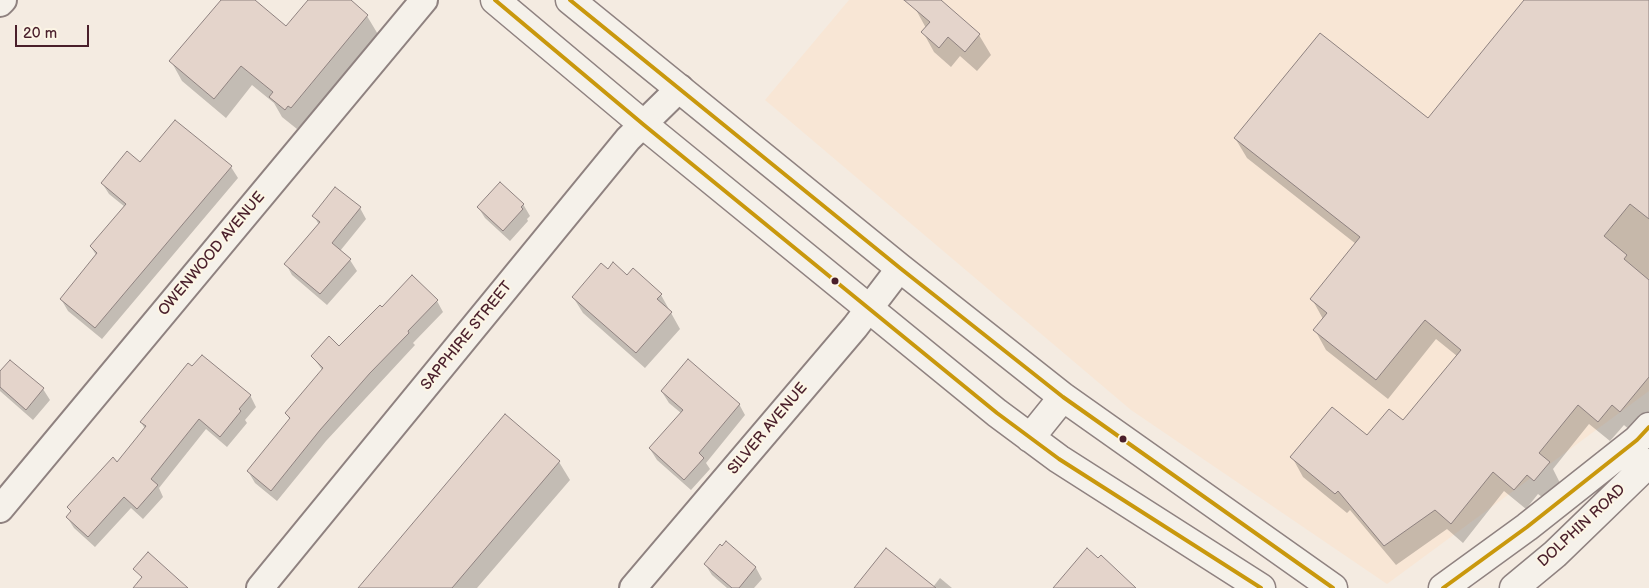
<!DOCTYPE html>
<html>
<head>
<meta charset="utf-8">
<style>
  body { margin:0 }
  #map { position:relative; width:1649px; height:588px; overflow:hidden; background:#f4ebe1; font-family:"Balsamiq Sans",sans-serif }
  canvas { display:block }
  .scale { position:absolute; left:15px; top:25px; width:74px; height:22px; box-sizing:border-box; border:2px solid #4a1f2b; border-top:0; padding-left:6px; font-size:15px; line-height:18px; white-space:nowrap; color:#4a1f2b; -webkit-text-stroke:4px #fcf5e5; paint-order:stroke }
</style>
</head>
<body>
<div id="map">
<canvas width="1649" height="588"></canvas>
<div class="scale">20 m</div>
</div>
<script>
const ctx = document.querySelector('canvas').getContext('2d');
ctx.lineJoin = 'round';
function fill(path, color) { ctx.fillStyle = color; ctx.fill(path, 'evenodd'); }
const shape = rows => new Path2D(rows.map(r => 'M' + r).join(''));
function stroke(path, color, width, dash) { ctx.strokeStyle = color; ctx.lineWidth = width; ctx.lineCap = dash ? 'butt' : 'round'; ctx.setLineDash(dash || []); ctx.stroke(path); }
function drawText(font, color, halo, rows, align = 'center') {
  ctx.font = font + ' "Balsamiq Sans",sans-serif'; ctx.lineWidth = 4; ctx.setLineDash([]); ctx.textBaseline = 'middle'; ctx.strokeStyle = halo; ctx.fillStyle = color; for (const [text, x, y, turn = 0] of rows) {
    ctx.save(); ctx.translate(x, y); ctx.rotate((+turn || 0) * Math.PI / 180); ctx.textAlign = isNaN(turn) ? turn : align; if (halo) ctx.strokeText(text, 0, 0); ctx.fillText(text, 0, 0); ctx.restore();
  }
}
const built = shape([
  [849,0,1649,0,1649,391,1387,584,1131,410,765,100]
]);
const shadow = shape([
  [222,0,253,0,286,28,309,0,349,0,367,16,379,36,303,127,300,126,297,129,282,117,274,103,252,85,226,118,182,81,171,61],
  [922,0,939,0,979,35,991,55,977,71,960,56,951,67,934,52,923,32,926,28,915,8],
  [1526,0,1649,0,1649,411,1632,432,1624,425,1610,441,1589,424,1553,469,1560,483,1546,500,1538,494,1526,509,1504,491,1463,543,1447,529,1396,565,1350,510,1347,513,1303,477,1292,457,1367,437,1403,421,1457,356,1436,339,1388,399,1326,350,1315,330,1323,319,1312,299,1356,244,1247,158,1235,138,1428,120],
  [141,164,231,167,238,178,102,339,68,311,61,299,96,255,91,247,125,207,109,194,102,183],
  [523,204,530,216,527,219,528,221,510,241,485,218,478,207],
  [360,208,366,219,340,251,350,260,357,271,327,305,292,275,286,264,319,225,314,216],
  [608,271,661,295,680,329,645,368,583,313,573,297],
  [437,301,443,312,413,343,415,345,326,441,277,501,255,483,248,471,290,420,286,413,323,371,312,356,339,348,382,308],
  [10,361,43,389,50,400,33,420,0,391,0,373],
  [662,392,739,404,745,415,706,463,710,469,691,490,657,460,650,449,681,413,669,403],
  [250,395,256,407,245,420,247,423,227,447,206,429,159,488,163,497,143,519,131,508,95,547,74,528,67,517,71,513,68,507,118,464,145,429,141,422],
  [559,462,570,480,477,588,360,588],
  [726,543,756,568,762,579,754,588,727,588,712,575,705,564],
  [940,578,952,588,865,588,933,587]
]);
const building = shape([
  [221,0,255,0,286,26,308,0,351,0,368,15,291,108,288,106,285,110,269,97,273,92,241,66,214,99,169,61,221,0],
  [904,0,941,0,980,34,965,52,948,37,939,48,921,32,930,22,904,0],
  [1524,0,1649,0,1649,219,1630,204,1604,236,1627,255,1624,259,1649,280,1649,377,1620,412,1612,405,1598,422,1578,405,1539,453,1550,462,1534,481,1527,475,1514,490,1493,472,1451,524,1435,510,1384,546,1338,491,1335,494,1290,457,1332,407,1367,435,1389,409,1403,420,1461,350,1425,320,1376,380,1313,330,1327,313,1310,299,1360,237,1234,138,1320,33,1428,118,1524,0],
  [175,120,232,166,95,328,60,299,97,253,90,246,126,204,101,183,127,151,140,162,175,120],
  [500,182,524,204,521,207,523,209,503,231,477,207,500,182],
  [335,187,361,207,332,243,351,259,320,294,284,264,320,222,312,216,335,187],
  [613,262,627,275,633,268,662,294,657,299,672,312,636,353,572,297,601,263,608,269,613,262],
  [412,275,438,300,408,331,409,333,370,373,320,430,271,491,247,471,290,418,285,413,323,368,311,356,329,336,339,346,380,305,382,307,412,275],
  [202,355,251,395,239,409,241,411,220,437,199,419,151,479,158,485,137,509,124,497,88,537,66,517,71,511,67,507,113,457,117,462,146,426,140,422,188,363,192,366,202,355],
  [688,359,740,404,699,453,704,458,684,480,649,448,683,410,661,391,688,359],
  [10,360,44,388,26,410,0,387,0,371,10,360],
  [505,414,560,461,452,588,358,588,505,414],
  [726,541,756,567,739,588,732,588,704,564,720,544,722,546,726,541],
  [886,548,936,588,854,588,886,548],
  [1087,548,1098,558,1101,555,1136,588,1053,588,1087,548],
  [148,552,188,588,133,588,142,577,133,569,148,552]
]);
const minor = shape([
  [0,3,3,0],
  [0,509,424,0],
  [260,588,628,139,680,88],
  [633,588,855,327,900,268]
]);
const secondary = shape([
  [495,0,644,125,997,413,1059,459,1261,588],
  [570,0,900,268,1063,397,1333,588],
  [1030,438,1063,397],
  [1443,588,1527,527,1637,440,1649,427],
  [1514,588,1555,554,1649,463]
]);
const bus1 = shape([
  [495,0,644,125,997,413,1059,459,1261,588],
  [570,0,900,268,1063,397,1333,588],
  [1443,588,1527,527,1637,440,1649,427]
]);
const markers = [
  [835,281,4.5,"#4a1f2b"],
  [1123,439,4.5,"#4a1f2b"]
];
const streetNames = [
  ["OWENWOOD AVENUE",212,254,-50],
  ["SAPPHIRE STREET",467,336,-51],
  ["SILVER AVENUE",768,429,-50],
  ["DOLPHIN ROAD",1582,526,-43]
];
fill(built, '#f8e6d5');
fill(shadow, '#0003');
fill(building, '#e4d4cb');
stroke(building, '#8f8280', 1);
stroke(minor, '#8f8280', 30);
stroke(secondary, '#8f8280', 31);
stroke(minor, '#f5f1ea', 26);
stroke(secondary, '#f5f1ea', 28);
stroke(bus1, '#c9980d', 4);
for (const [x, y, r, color] of markers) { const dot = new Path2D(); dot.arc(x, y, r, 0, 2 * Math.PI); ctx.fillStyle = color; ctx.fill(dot); stroke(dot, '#fcf5e5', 2); }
drawText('15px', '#4a1f2b', '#fcf5e5', streetNames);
</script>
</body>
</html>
